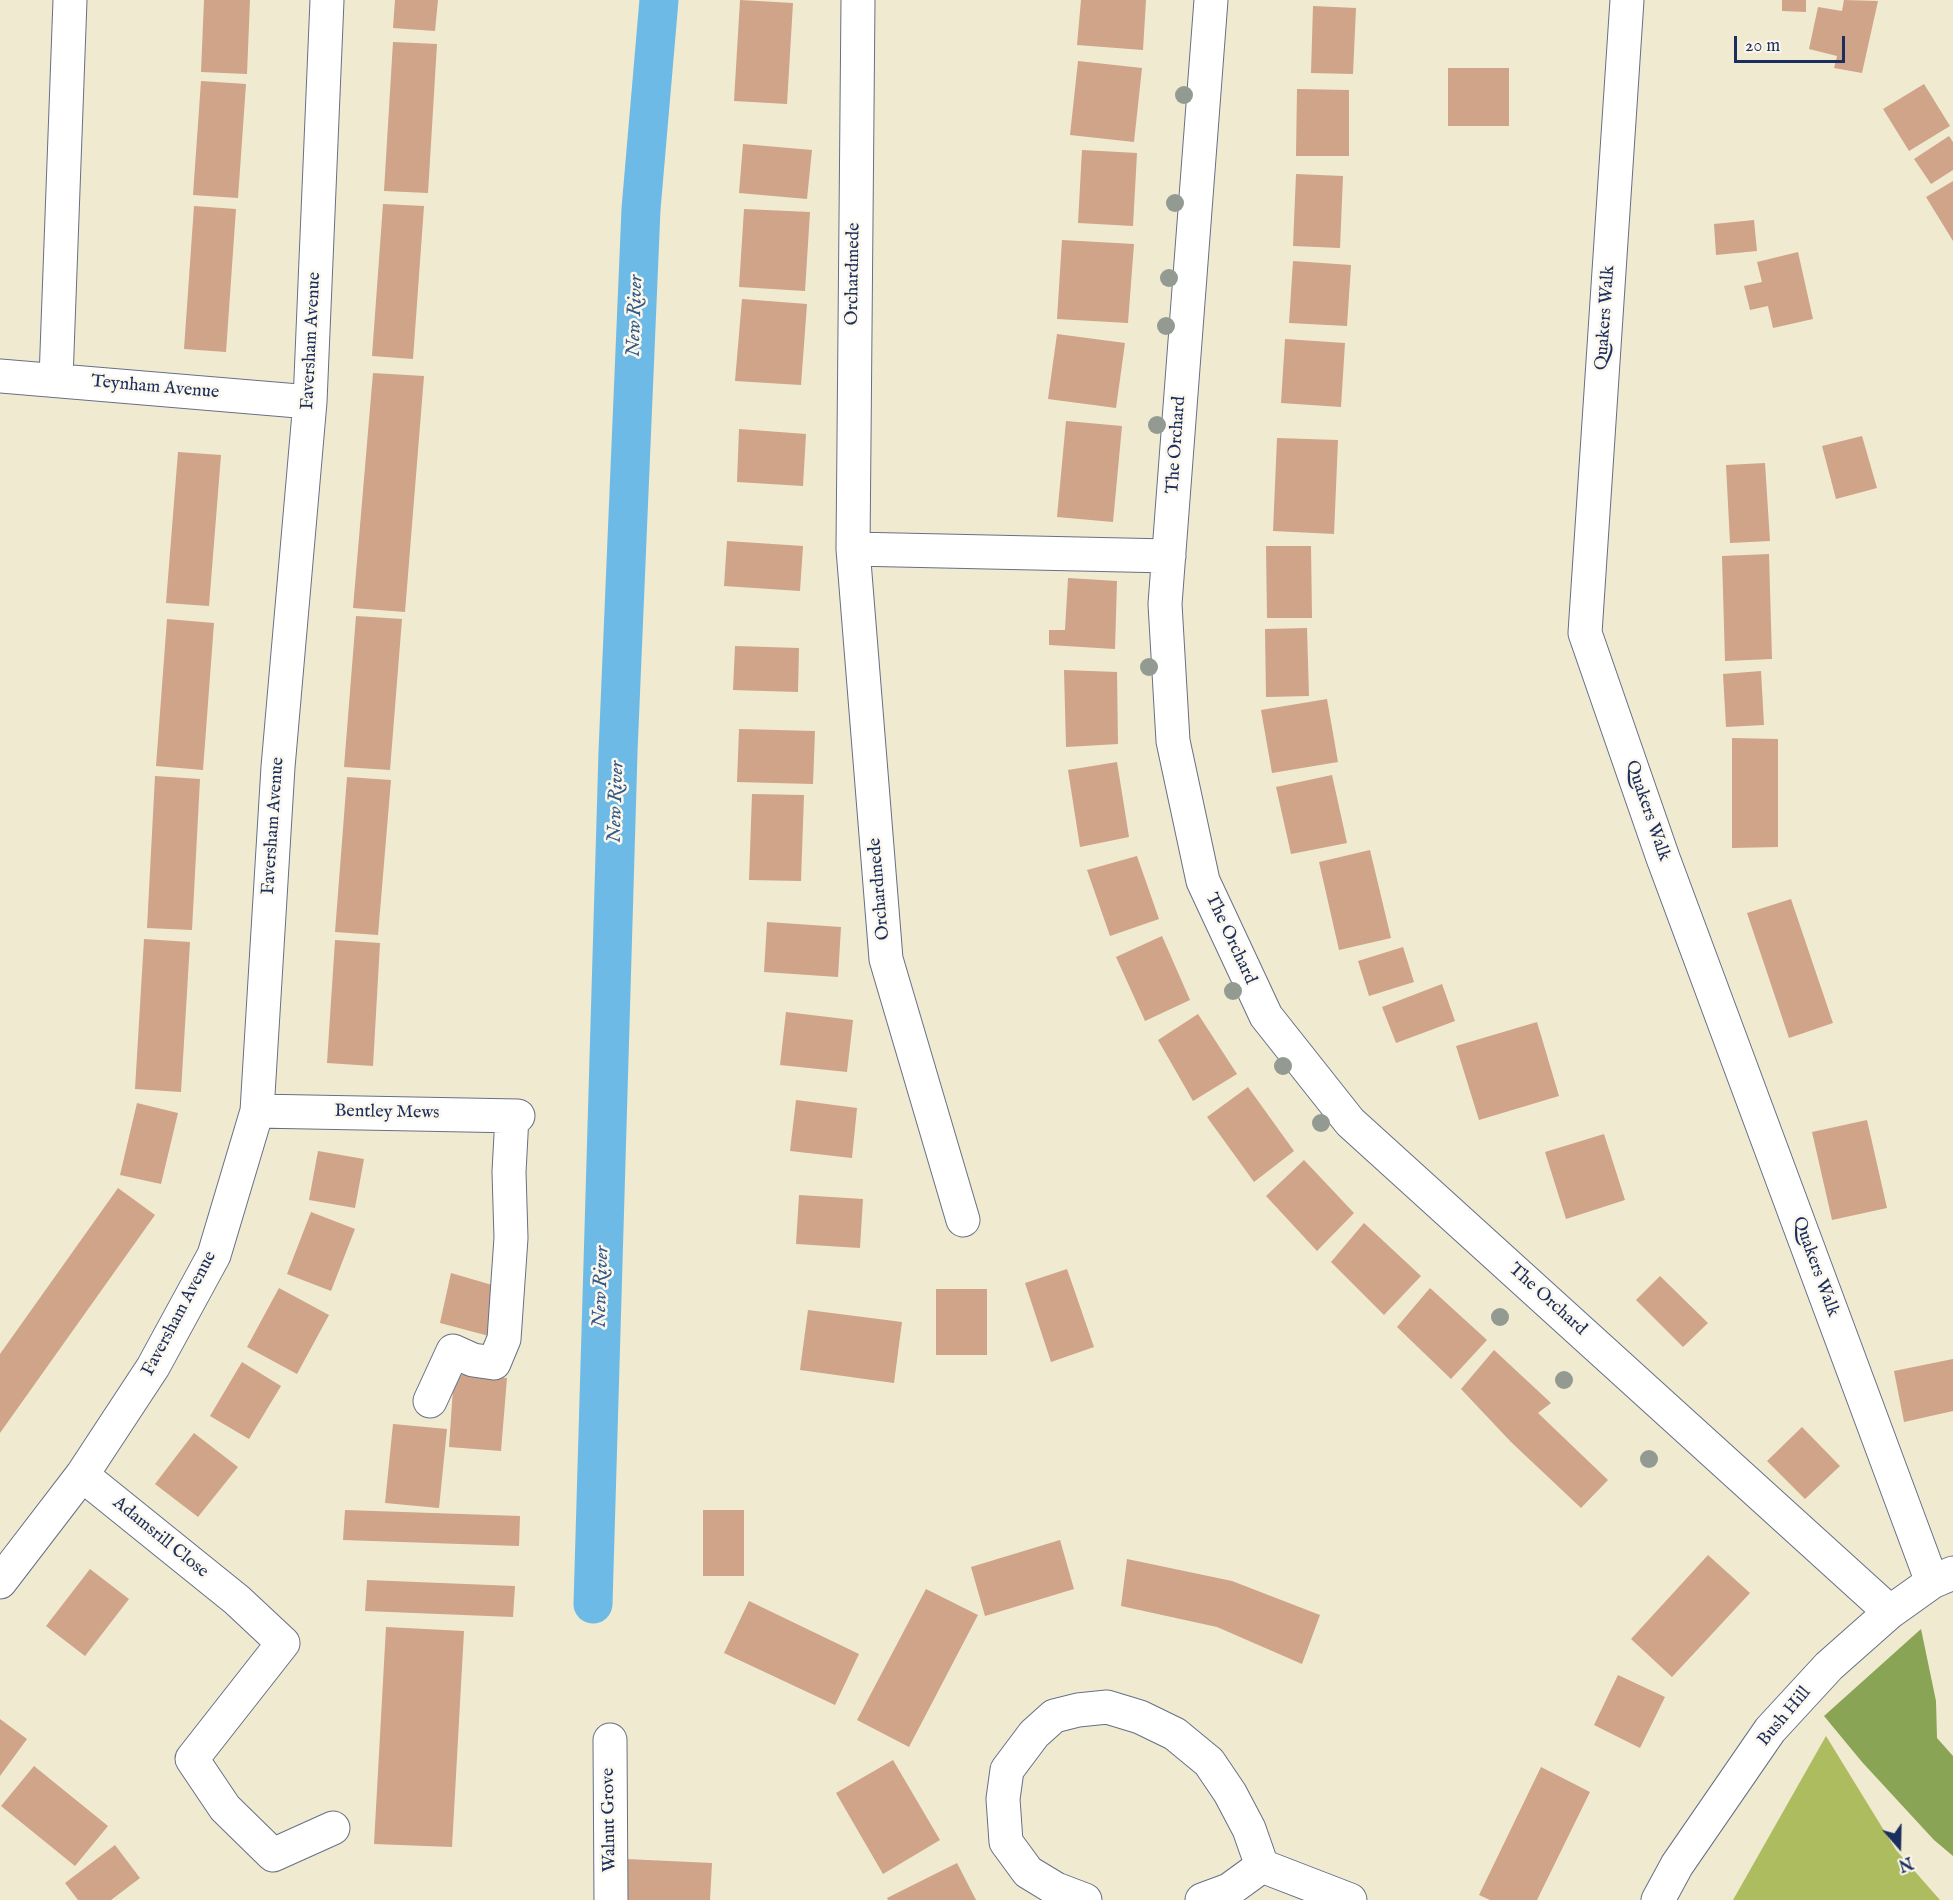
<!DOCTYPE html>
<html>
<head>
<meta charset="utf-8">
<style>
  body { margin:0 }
  #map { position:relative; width:1953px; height:1900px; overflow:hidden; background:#f0ead0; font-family:"IM FELL English",serif }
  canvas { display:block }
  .north { position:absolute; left:1869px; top:1816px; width:60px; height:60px; -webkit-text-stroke:4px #fbf7ec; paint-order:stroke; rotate:160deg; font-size:16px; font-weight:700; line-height:24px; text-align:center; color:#1b2f5e }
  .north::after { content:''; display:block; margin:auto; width:21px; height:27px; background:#1b2f5e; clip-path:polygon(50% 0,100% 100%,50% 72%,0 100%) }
  .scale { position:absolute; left:1734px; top:36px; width:111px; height:27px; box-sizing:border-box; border:3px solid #1b2f5e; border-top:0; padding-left:8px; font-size:18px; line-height:21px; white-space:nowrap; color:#1b2f5e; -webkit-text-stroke:4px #fbf7ec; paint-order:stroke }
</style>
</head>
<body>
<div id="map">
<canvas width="1953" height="1900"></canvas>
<div class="north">N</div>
<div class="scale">20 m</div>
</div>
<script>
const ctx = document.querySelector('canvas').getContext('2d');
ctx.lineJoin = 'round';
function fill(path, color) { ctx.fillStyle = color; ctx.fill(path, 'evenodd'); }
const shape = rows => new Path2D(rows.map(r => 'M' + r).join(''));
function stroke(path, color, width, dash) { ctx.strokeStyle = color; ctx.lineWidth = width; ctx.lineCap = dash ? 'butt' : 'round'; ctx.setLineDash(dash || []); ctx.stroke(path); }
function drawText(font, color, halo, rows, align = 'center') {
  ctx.font = font + ' "IM FELL English",serif'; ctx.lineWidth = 5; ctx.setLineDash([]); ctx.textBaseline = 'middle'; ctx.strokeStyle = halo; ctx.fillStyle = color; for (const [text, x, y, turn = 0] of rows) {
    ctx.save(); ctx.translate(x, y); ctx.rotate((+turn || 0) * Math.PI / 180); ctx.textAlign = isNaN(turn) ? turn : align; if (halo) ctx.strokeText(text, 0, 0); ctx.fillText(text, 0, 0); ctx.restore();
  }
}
const green = shape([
  [1826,1736,1896,1850,1940,1900,1733,1900]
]);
const forest = shape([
  [1921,1629,1936,1701,1937,1738,1953,1756,1953,1856,1934,1840,1862,1762,1824,1716]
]);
const canal = shape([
  [593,1604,618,752,641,209,659,0]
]);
const building = shape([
  [204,0,250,0,247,74,201,72],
  [395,0,438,0,435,31,393,28],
  [740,0,793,3,787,104,734,101],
  [1081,0,1146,0,1143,50,1077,45],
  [1782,0,1806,0,1806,12,1782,11],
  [1844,0,1878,1,1862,73,1834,68,1837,56,1809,49,1818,7,1842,11],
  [1313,6,1356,8,1353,74,1311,73],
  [393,42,437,44,428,193,384,191],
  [1078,61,1142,68,1134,142,1070,135],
  [1448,68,1509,68,1509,126,1448,126],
  [201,81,246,84,238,198,193,195],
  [1924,84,1950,126,1909,151,1883,109],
  [1297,89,1349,90,1349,156,1296,156],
  [1949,136,1953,142,1953,170,1931,184,1914,159],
  [743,144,812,150,807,199,739,193],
  [1082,150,1137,153,1133,226,1078,223],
  [1296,174,1343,176,1340,248,1293,246],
  [1953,181,1953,241,1926,197],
  [383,204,424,206,413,359,372,356],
  [194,206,236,209,226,352,184,349],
  [744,209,810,212,805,291,739,287],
  [1754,220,1757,251,1716,255,1714,224],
  [1062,240,1134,244,1128,323,1057,319],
  [1798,252,1813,319,1773,328,1768,306,1750,310,1744,286,1762,282,1757,262],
  [1293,261,1351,265,1347,326,1289,323],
  [742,299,807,304,801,385,735,381],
  [1057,334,1125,343,1116,408,1048,399],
  [1285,339,1345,343,1341,407,1281,403],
  [373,373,424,376,405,612,353,608],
  [1066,421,1122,426,1113,522,1057,517],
  [739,429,806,434,803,486,737,482],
  [1862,436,1877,488,1836,499,1822,446],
  [1277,438,1338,440,1334,534,1273,531],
  [178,452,221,455,209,606,166,603],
  [1765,463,1770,541,1730,543,1726,465],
  [727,541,803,546,800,591,724,586],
  [1266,546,1311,546,1312,618,1267,618],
  [1769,554,1772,659,1725,661,1722,556],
  [1068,578,1117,581,1115,649,1049,645,1049,630,1065,630],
  [356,616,402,619,390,770,344,767],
  [167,619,214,623,203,770,156,766],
  [1307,628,1309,696,1266,697,1265,629],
  [735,646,799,648,798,692,733,690],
  [1064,670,1117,672,1118,744,1066,747],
  [1761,671,1764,725,1726,727,1723,674],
  [1327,699,1338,762,1272,773,1261,710],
  [739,729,815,731,813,784,737,782],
  [1732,738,1778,739,1778,847,1732,848],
  [1117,762,1129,837,1080,847,1068,770],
  [1332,775,1347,843,1291,854,1276,787],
  [155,776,200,779,192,930,147,928],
  [347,777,391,780,378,935,335,932],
  [752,794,804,795,801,881,749,880],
  [1370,850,1391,938,1339,950,1319,862],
  [1137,856,1159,919,1110,936,1087,870],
  [1791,899,1833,1023,1789,1038,1747,913],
  [767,922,841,927,838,977,764,972],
  [1162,936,1190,1000,1145,1021,1116,957],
  [144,939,190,942,181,1092,135,1089],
  [335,940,380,943,373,1066,327,1063],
  [1403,947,1414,982,1369,996,1358,961],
  [1442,984,1455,1021,1396,1043,1382,1007],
  [786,1012,853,1020,847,1072,780,1065],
  [1198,1014,1237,1074,1193,1101,1158,1040],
  [1537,1022,1559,1096,1479,1120,1456,1046],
  [1248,1087,1294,1151,1254,1182,1207,1117],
  [796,1100,857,1108,852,1158,790,1151],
  [137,1103,178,1113,161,1184,120,1175],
  [1867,1120,1887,1208,1832,1220,1812,1132],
  [1604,1134,1625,1200,1566,1219,1545,1152],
  [318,1151,364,1159,355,1208,309,1200],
  [1304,1160,1354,1213,1317,1251,1266,1196],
  [118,1188,155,1215,0,1433,0,1354],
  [799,1195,863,1199,860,1248,796,1244],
  [311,1212,355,1229,331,1291,287,1274],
  [1364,1223,1421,1276,1384,1315,1331,1262],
  [1067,1269,1094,1347,1051,1362,1025,1283],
  [451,1273,499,1287,489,1336,440,1323],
  [1660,1276,1708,1323,1683,1347,1636,1300],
  [279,1288,329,1315,297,1374,247,1347],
  [1430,1288,1487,1340,1451,1379,1397,1327],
  [936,1289,987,1289,987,1355,936,1355],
  [808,1310,902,1322,894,1383,800,1370],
  [1494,1350,1551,1403,1538,1413,1608,1480,1581,1508,1511,1442,1461,1389],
  [1953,1359,1953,1411,1904,1422,1894,1371],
  [242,1362,281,1386,249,1439,210,1416],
  [454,1374,507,1378,501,1451,449,1447],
  [393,1424,447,1429,439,1508,385,1503],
  [1802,1427,1840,1466,1805,1499,1767,1461],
  [194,1433,238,1467,198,1517,155,1484],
  [345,1510,520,1516,519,1546,343,1540],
  [703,1510,744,1510,744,1576,703,1576],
  [1060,1540,1074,1589,985,1616,971,1567],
  [1708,1555,1750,1593,1672,1677,1631,1639],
  [1127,1559,1232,1581,1320,1615,1302,1664,1217,1627,1121,1606],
  [90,1569,129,1599,85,1656,46,1626],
  [367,1580,515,1586,513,1617,365,1611],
  [926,1589,978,1615,909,1747,857,1720],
  [749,1601,859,1654,835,1705,724,1653],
  [386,1627,464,1631,452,1847,374,1844],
  [1618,1675,1665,1697,1640,1748,1594,1725],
  [0,1719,27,1739,0,1776],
  [893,1760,940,1840,883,1874,836,1793],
  [34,1766,108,1826,75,1866,1,1806],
  [1541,1767,1590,1792,1537,1900,1490,1900,1479,1895],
  [115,1845,140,1878,111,1900,78,1900,65,1883],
  [626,1859,712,1863,710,1900,624,1900],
  [957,1863,976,1900,888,1900,887,1898]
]);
const minor = shape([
  [858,0,853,549,886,959,963,1220],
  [1211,0,1165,604,1173,741,1203,881,1266,1016,1350,1122,1890,1612],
  [1627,0,1585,633,1663,858,1932,1582],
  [0,376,310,402],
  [56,379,70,0],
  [853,549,1169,556],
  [257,1111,518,1116],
  [430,1401,453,1351,473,1360,494,1363,504,1339,511,1238,509,1172,512,1116],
  [82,1475,237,1600,283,1643,192,1759,225,1808,273,1855,333,1828],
  [0,1582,82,1475,153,1367,214,1255,257,1111,278,767,310,402,327,0],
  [610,1740,611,1900],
  [1085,1900,1056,1889,1028,1872,1006,1842,1003,1799,1007,1770,1034,1734,1054,1716,1078,1710,1107,1707,1140,1717,1175,1734,1209,1762,1230,1793,1249,1829,1262,1866,1350,1900],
  [1202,1900,1229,1890,1262,1866],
  [1658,1900,1677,1865,1770,1730,1829,1666,1890,1612,1932,1582,1953,1573]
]);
const trees = [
  [1184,95],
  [1175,203],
  [1169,278],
  [1166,326],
  [1157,425],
  [1149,667],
  [1233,991],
  [1283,1066],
  [1321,1123],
  [1500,1317],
  [1564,1380],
  [1649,1459]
];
const streetNames = [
  ["Orchardmede",854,274,-89],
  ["Quakers Walk",1606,318,-86],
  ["Faversham Avenue",312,341,-87],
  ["Teynham Avenue",155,388,5],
  ["The Orchard",1177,445,-86],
  ["Quakers Walk",1647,811,71],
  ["Faversham Avenue",274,826,-86],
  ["Orchardmede",880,889,-95],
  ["The Orchard",1230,939,65],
  ["Bentley Mews",387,1113,1],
  ["Quakers Walk",1815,1267,70],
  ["The Orchard",1547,1300,42],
  ["Faversham Avenue",180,1314,-62],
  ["Adamsrill Close",160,1538,39],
  ["Bush Hill",1785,1717,-50],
  ["Walnut Grove",610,1820,-91]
];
const waterNames = [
  ["New River",636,316,-88],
  ["New River",617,802,-88],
  ["New River",602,1287,-88]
];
fill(green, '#adbc5e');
fill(forest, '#8aa455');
stroke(canal, '#6dbae7', 39);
fill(building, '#cfa488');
stroke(minor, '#667086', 35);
stroke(minor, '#fff', 33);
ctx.fillStyle = '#939a91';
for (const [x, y] of trees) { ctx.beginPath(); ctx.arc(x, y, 9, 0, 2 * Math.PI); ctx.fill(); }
drawText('18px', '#1b2f5e', '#fbf7ec', streetNames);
drawText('italic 20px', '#345987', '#fbf7ec', waterNames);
</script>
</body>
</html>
